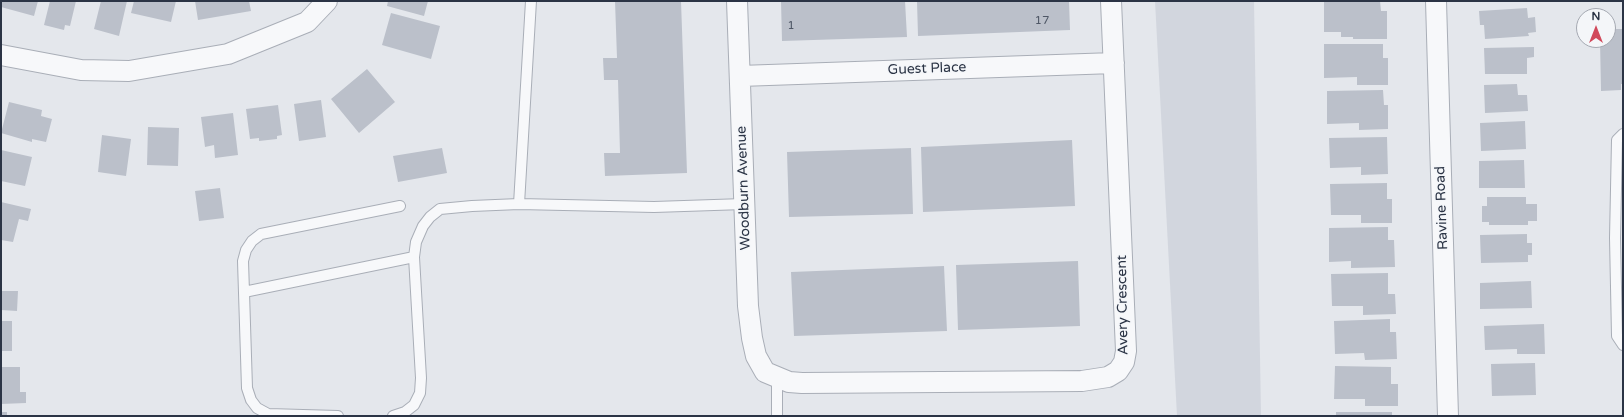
<!DOCTYPE html>
<html>
<head>
<meta charset="utf-8">
<style>
  body { margin:0 }
  #map { position:relative; width:1624px; height:417px; overflow:hidden; background:#e4e7ec; font-family:"Varela Round",sans-serif }
  canvas { display:block }
  .frame { position:absolute; inset:0; border:2px solid #2b3445; pointer-events:none }
  .north { position:absolute; left:1576px; top:8px; width:40px; height:40px; box-sizing:border-box; background:#f4f6f9; border:1px solid #a4a8b1; border-radius:50%; rotate:0deg; font-size:11px; font-weight:700; line-height:16px; text-align:center; color:#2b3445 }
  .north::after { content:''; display:block; margin:auto; width:14px; height:18px; background:#d1495b; clip-path:polygon(50% 0,100% 100%,50% 72%,0 100%) }
</style>
</head>
<body>
<div id="map">
<canvas width="1624" height="417"></canvas>
<div class="frame"></div>
<div class="north">N</div>
</div>
<script>
const ctx = document.querySelector('canvas').getContext('2d');
ctx.lineJoin = 'round';
function fill(path, color) { ctx.fillStyle = color; ctx.fill(path, 'evenodd'); }
const shape = rows => new Path2D(rows.map(r => 'M' + r).join(''));
function stroke(path, color, width, dash) { ctx.strokeStyle = color; ctx.lineWidth = width; ctx.lineCap = dash ? 'butt' : 'round'; ctx.setLineDash(dash || []); ctx.stroke(path); }
function drawText(font, color, halo, rows, align = 'center') {
  ctx.font = font + ' "Varela Round",sans-serif'; ctx.lineWidth = 3; ctx.setLineDash([]); ctx.textBaseline = 'middle'; ctx.strokeStyle = halo; ctx.fillStyle = color; for (const [text, x, y, turn = 0] of rows) {
    ctx.save(); ctx.translate(x, y); ctx.rotate((+turn || 0) * Math.PI / 180); ctx.textAlign = isNaN(turn) ? turn : align; if (halo) ctx.strokeText(text, 0, 0); ctx.fillText(text, 0, 0); ctx.restore();
  }
}
const built = shape([
  [1155,1,1254,1,1261,416,1177,416]
]);
const building = shape([
  [1,1,38,1,34,16,1,7],
  [50,1,76,1,70,26,65,25,64,30,44,25],
  [101,1,127,1,119,36,94,29],
  [134,1,176,1,171,22,131,13],
  [195,1,249,1,251,11,198,20],
  [388,1,428,1,424,16,387,6],
  [615,1,681,1,687,173,605,176,604,153,620,153,618,80,604,80,603,58,617,58],
  [781,1,905,1,907,37,782,41],
  [917,1,1069,1,1070,30,918,36],
  [1324,1,1380,1,1381,11,1387,11,1387,39,1353,39,1353,37,1341,37,1341,32,1324,32],
  [1527,8,1528,18,1535,17,1536,32,1528,33,1529,36,1485,39,1484,25,1480,25,1479,11],
  [391,13,440,26,431,59,382,45],
  [1608,29,1623,29,1623,84,1621,84,1621,90,1601,91,1600,40,1608,40],
  [1324,44,1383,44,1383,58,1388,58,1388,85,1357,85,1357,77,1324,78],
  [1534,47,1534,57,1527,58,1527,74,1485,74,1484,48],
  [367,69,395,102,359,133,331,99],
  [1517,84,1518,95,1527,95,1528,111,1485,113,1484,85],
  [1383,90,1384,105,1388,105,1388,129,1359,130,1359,123,1327,124,1327,91],
  [321,100,326,137,299,141,294,104],
  [9,102,42,110,41,116,52,119,46,142,32,139,32,142,1,133],
  [278,105,282,135,277,136,277,139,259,141,259,138,250,139,246,109],
  [233,113,238,155,215,158,214,145,205,147,201,117],
  [1525,121,1526,149,1481,151,1480,123],
  [148,127,179,128,178,166,147,165],
  [102,135,131,139,126,176,98,172],
  [1387,137,1388,174,1361,175,1361,167,1330,168,1329,138],
  [1072,140,1075,206,923,212,921,147],
  [442,148,447,173,398,182,393,156],
  [911,148,913,214,789,217,787,152],
  [1,150,32,157,25,186,1,181],
  [1524,160,1525,188,1479,188,1479,161],
  [1387,183,1387,199,1392,199,1392,223,1361,223,1361,215,1331,215,1330,184],
  [220,188,224,218,199,221,195,191],
  [1487,197,1526,197,1526,204,1537,204,1537,221,1528,221,1528,225,1489,225,1489,222,1482,222,1482,206,1487,206],
  [1,202,31,209,28,221,19,219,13,242,1,240],
  [1388,227,1388,240,1394,240,1395,267,1351,268,1351,261,1329,262,1329,228],
  [1527,234,1527,243,1532,243,1532,255,1528,255,1528,262,1481,263,1480,235],
  [1078,261,1080,326,958,330,956,265],
  [944,266,947,331,794,336,791,272],
  [1388,273,1388,294,1395,294,1396,314,1363,315,1363,306,1332,306,1331,274],
  [1531,281,1532,308,1480,309,1480,283],
  [1,291,18,291,17,311,1,310],
  [1390,319,1390,332,1396,332,1397,359,1365,360,1364,353,1335,354,1334,321],
  [1,321,12,321,12,351,1,351],
  [1544,324,1545,354,1517,354,1517,349,1485,350,1484,326],
  [1535,363,1536,395,1492,396,1491,364],
  [1335,366,1391,367,1391,384,1398,384,1398,406,1365,406,1365,399,1334,399],
  [1,367,20,367,20,392,26,392,26,403,1,404],
  [1,412,7,412,7,416,1,416],
  [1336,412,1392,412,1392,416,1336,416]
]);
const lane = shape([
  [531,1,519,204,654,207,744,204],
  [1623,134,1617,140,1615,238,1617,336,1623,345],
  [244,292,414,257],
  [777,378,777,416],
  [338,416,268,414,257,408,251,400,247,388,243,261,246,250,252,241,261,234,400,206],
  [393,416,405,412,414,405,420,393,421,378,414,257,416,242,423,226,430,217,440,209,472,206,519,204]
]);
const street = shape([
  [737,1,748,306,752,338,756,356,765,372,789,382,802,383,1082,381,1108,377,1118,371,1124,362,1126,351,1111,1],
  [1436,1,1448,416],
  [1,55,81,70,129,71,228,54,307,22,327,1],
  [740,76,1114,63]
]);
const numberNames = [
  ["17",1042,21],
  ["1",791,26]
];
const streetNames = [
  ["Guest Place",927,69,-2],
  ["Woodburn Avenue",744,188,-92],
  ["Ravine Road",1442,208,-92],
  ["Avery Crescent",1123,305,-91]
];
fill(built, '#d2d6de');
fill(building, '#bbc0ca');
stroke(lane, '#a9aeb7', 12);
stroke(street, '#a9aeb7', 22);
stroke(lane, '#f7f8fa', 10);
stroke(street, '#f7f8fa', 20);
drawText('12px', '#4f5766', null, numberNames);
drawText('14px', '#2b3445', '#f4f6f9', streetNames);
</script>
</body>
</html>
